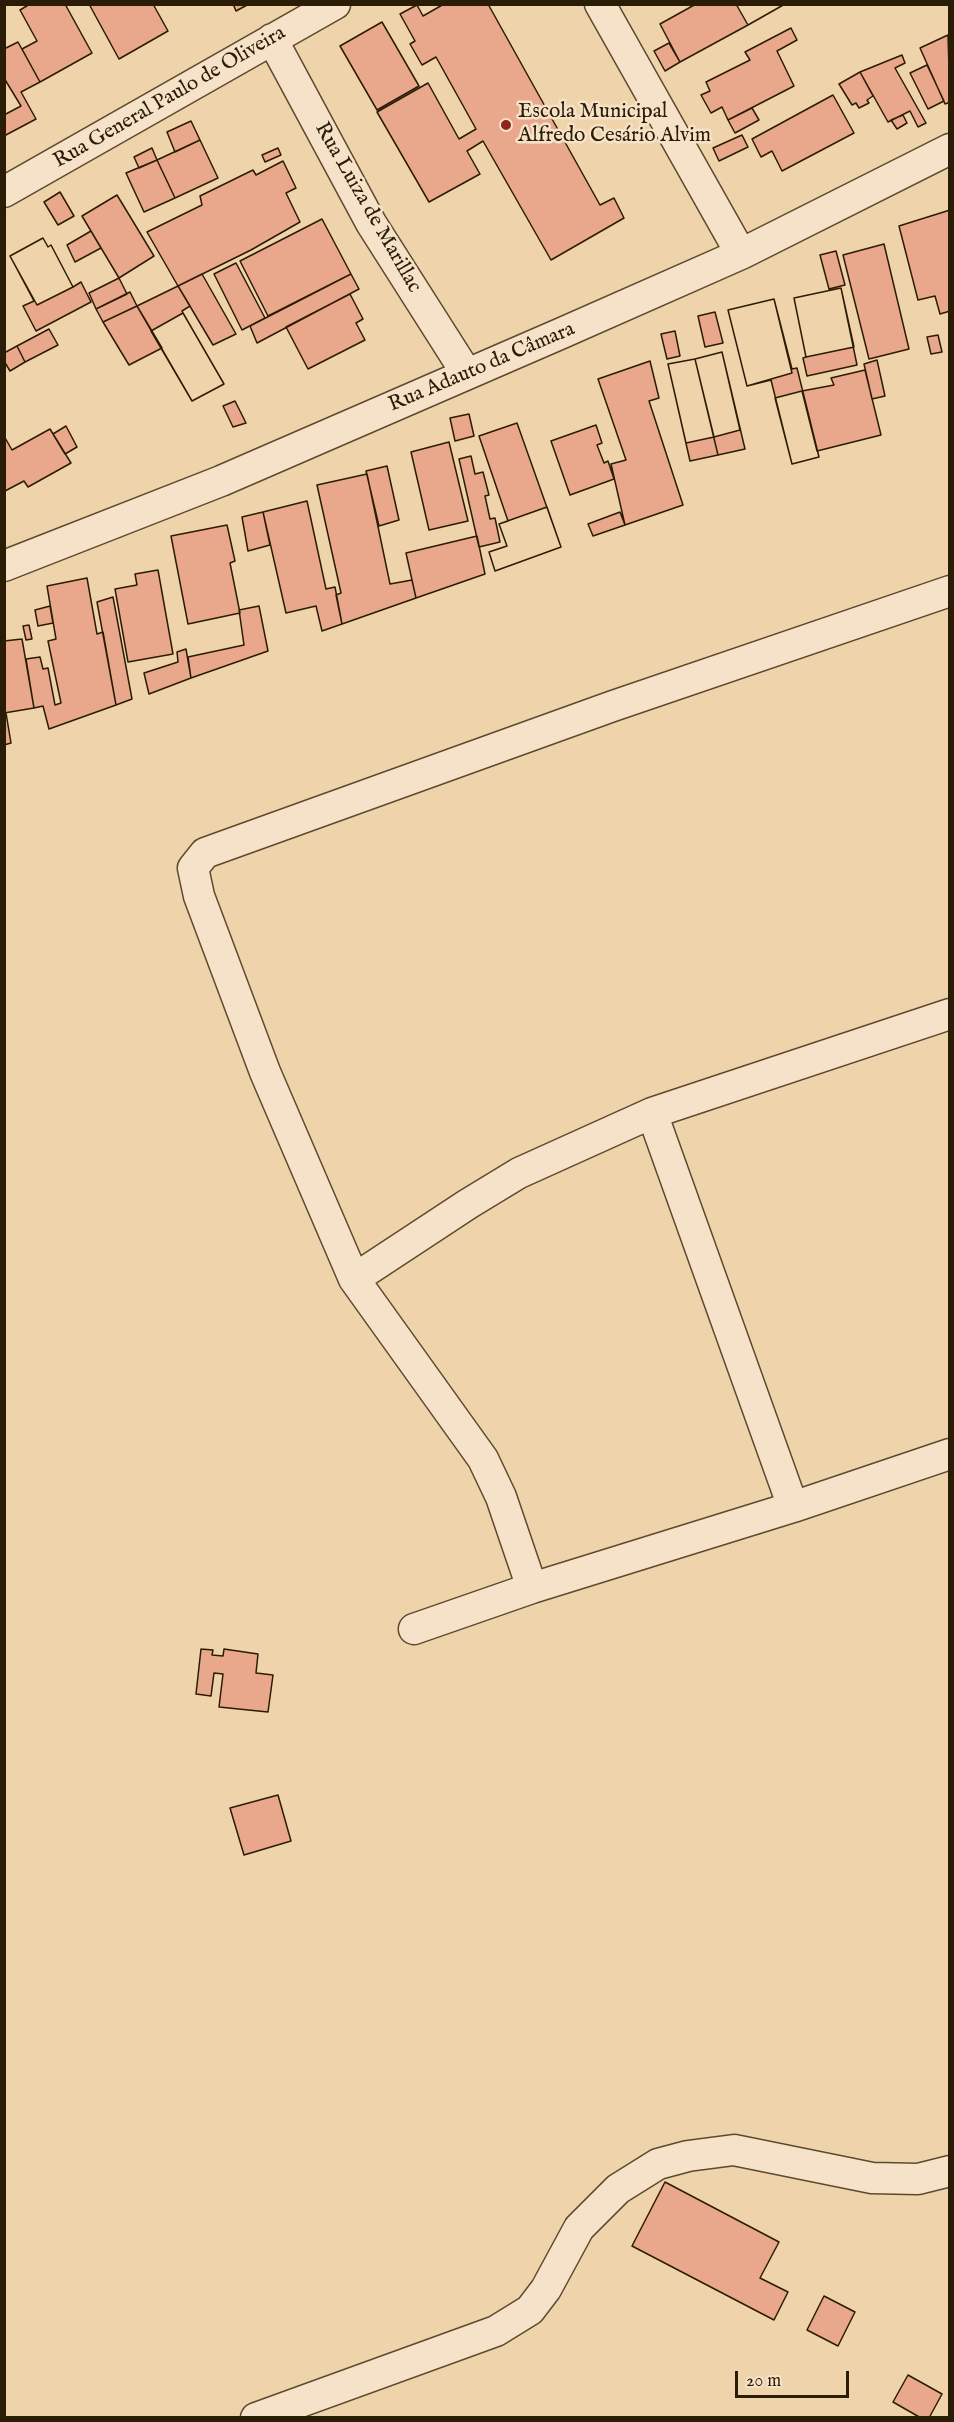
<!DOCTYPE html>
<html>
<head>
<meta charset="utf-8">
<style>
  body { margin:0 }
  #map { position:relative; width:954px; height:2422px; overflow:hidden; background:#efd3aa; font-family:"IM FELL English",serif }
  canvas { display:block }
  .frame { position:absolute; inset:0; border:6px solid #2b1c05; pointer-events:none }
  .scale { position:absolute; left:735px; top:2371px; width:114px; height:27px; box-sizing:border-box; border:3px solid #2b1c05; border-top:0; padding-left:8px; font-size:18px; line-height:21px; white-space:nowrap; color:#2b1c05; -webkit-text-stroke:4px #f5e2c8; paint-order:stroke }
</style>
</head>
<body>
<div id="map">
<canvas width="954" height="2422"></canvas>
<div class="frame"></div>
<div class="scale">20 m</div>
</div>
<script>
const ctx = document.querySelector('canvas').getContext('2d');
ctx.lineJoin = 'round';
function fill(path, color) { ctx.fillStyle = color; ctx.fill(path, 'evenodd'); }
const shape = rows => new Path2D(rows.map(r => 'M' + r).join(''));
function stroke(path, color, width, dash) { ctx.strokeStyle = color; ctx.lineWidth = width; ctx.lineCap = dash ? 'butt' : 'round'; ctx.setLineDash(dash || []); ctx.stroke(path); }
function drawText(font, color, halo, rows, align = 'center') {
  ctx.font = font + ' "IM FELL English",serif'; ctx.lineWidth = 5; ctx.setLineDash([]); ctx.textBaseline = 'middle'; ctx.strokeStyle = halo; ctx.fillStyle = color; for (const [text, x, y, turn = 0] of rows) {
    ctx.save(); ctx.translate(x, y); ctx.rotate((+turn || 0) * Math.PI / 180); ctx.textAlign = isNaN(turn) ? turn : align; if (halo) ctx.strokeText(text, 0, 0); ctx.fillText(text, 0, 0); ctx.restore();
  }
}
const building = shape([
  [30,4,65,4,92,53,40,82,22,49,37,41,20,10,30,4],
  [89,4,153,4,168,31,119,59,89,4],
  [233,4,249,4,236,11,233,4],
  [444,4,488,4,600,205,614,198,624,218,551,260,483,141,467,151,480,174,429,202,377,112,428,83,459,139,476,129,436,57,422,65,410,44,415,41,400,14,417,5,423,16,444,4],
  [696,4,736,4,748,25,680,62,660,24,696,4],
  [736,4,785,4,748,25,736,4],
  [736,4,785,4,748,25,736,4],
  [382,22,419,86,377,110,340,46,382,22],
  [791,28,797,40,777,51,794,86,728,120,722,107,711,113,701,95,710,91,706,82,750,60,745,52,791,28],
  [948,35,950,102,945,104,920,48,948,35],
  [18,42,40,82,21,92,36,119,4,136,4,49,18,42],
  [669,43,680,62,665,71,654,51,669,43],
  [902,55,905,63,895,68,926,123,918,127,910,111,888,122,860,72,902,55],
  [927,65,944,101,928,109,910,73,927,65],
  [860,72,873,96,867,100,869,103,859,108,856,103,852,105,839,84,860,72],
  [4,78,21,106,4,115,4,78],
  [833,95,854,133,782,171,772,151,761,157,752,139,833,95],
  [752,108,759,120,735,133,728,120,752,108],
  [903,115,907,123,897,129,891,120,903,115],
  [191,121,200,140,175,152,167,132,191,121],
  [742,135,748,147,719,161,713,148,742,135],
  [200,140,218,178,175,198,157,160,200,140],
  [152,148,157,160,139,168,134,157,152,148],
  [278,148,281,155,265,162,262,155,278,148],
  [157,160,175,198,144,212,126,173,157,160],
  [283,161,296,188,286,193,300,222,251,250,178,286,147,232,202,205,200,196,253,170,256,175,283,161],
  [60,192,74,216,58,225,44,202,60,192],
  [117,195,154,256,119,278,82,216,117,195],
  [950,210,950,311,940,314,935,296,918,300,899,226,950,210],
  [322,219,351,274,268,316,240,261,322,219],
  [91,231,101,248,75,262,67,245,91,231],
  [43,238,48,247,51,245,73,287,37,305,10,256,43,238],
  [43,238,48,247,51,245,73,287,81,282,91,302,36,331,23,306,34,301,10,256,43,238],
  [884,244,909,349,869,359,843,255,884,244],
  [836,251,845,285,829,289,820,255,836,251],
  [236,263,265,318,242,330,214,274,236,263],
  [202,274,236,334,213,345,178,286,202,274],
  [351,274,359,289,257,343,250,326,351,274],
  [119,278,127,294,96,309,89,293,119,278],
  [178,286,190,306,182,311,224,384,192,401,137,306,178,286],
  [841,288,854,347,806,357,794,298,841,288],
  [841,288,857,365,807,376,803,358,806,357,794,298,841,288],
  [130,292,137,306,103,322,96,309,130,292],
  [350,294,363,319,356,323,365,340,308,369,286,327,350,294],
  [774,299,792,369,797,368,819,457,792,464,771,380,747,386,728,310,774,299],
  [774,299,792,373,747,386,728,310,774,299],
  [137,306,162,348,129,365,103,322,137,306],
  [715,312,723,343,705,347,698,316,715,312],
  [183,313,224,384,192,401,151,331,183,313],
  [49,329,58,345,25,362,17,346,49,329],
  [675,331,680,356,667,359,661,334,675,331],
  [938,335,942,352,931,354,927,337,938,335],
  [17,346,25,362,10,371,4,361,4,353,17,346],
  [722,352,740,430,714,437,695,359,722,352],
  [722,352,745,449,718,455,695,359,722,352],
  [695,359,714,437,686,443,668,364,695,359],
  [695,359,718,455,690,461,668,364,695,359],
  [877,360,885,396,872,399,864,364,877,360],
  [650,361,659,398,649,401,683,505,625,525,611,464,626,460,598,379,650,361],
  [865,370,881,435,817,451,802,391,834,385,831,378,865,370],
  [802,391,819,457,792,464,775,398,802,391],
  [235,401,246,423,233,427,223,406,235,401],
  [469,414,474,436,455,441,450,418,469,414],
  [517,423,561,547,495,571,489,552,507,546,499,524,508,521,479,436,517,423],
  [596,425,602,443,597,445,604,463,608,461,614,479,570,495,551,441,596,425],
  [66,426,77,447,65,454,53,434,66,426],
  [50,429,71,463,28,487,24,481,5,491,4,436,12,450,50,429],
  [449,442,468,521,429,530,411,452,449,442],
  [471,456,475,474,483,472,489,495,485,496,490,519,495,518,500,542,479,547,459,459,471,456],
  [387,466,399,520,379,526,366,471,387,466],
  [367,474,390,584,412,580,416,598,342,624,336,595,341,593,317,485,367,474],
  [307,501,326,589,335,587,342,624,322,631,316,606,286,613,263,512,307,501],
  [547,507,561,547,495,571,489,552,507,546,499,524,547,507],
  [263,512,270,545,248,551,242,517,263,512],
  [620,512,625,525,593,536,588,524,620,512],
  [227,525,235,561,230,563,240,613,188,624,171,536,227,525],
  [477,536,485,574,416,598,406,553,477,536],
  [158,570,173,654,128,662,115,589,137,585,135,574,158,570],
  [87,578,97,634,103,632,116,705,49,729,43,706,34,708,26,659,40,657,43,669,48,668,55,705,61,703,48,641,56,639,47,586,87,578],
  [113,597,132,699,116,705,97,602,113,597],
  [50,606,53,623,38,626,35,610,50,606],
  [259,606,268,651,191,678,188,657,244,645,239,610,259,606],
  [29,625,32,639,26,640,23,626,29,625],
  [22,639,34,708,4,713,4,641,22,639],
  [186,649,191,678,149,694,144,673,178,662,177,652,186,649],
  [4,713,6,713,11,743,4,745,4,713],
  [201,1649,213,1650,212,1655,223,1656,224,1649,258,1654,256,1673,273,1675,268,1712,219,1707,223,1674,214,1673,211,1696,196,1694,201,1649],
  [278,1795,291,1841,244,1855,230,1808,278,1795],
  [665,2182,779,2242,760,2278,788,2292,774,2320,632,2246,665,2182],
  [824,2296,855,2312,838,2346,807,2330,824,2296],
  [908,2375,942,2394,929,2418,921,2418,893,2402,908,2375]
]);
const minor = shape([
  [600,4,741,254],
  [272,39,371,223,467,374],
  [4,192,335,4],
  [4,566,221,481,562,333,741,254,950,149],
  [652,1113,793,1507],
  [354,1279,468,1204,519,1173,652,1113,950,1014],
  [532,1588,501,1497,483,1459,354,1279,265,1072,199,896,193,868,205,853,613,706,950,591],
  [414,1629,532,1588,793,1507,950,1454],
  [256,2418,496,2331,530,2310,546,2289,579,2228,618,2189,658,2164,688,2156,734,2150,872,2178,918,2179,950,2171]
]);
const markers = [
  [506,125,6,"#8f2418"]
];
const streetNames = [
  ["Rua General Paulo de Oliveira",170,98,-30],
  ["Rua Luiza de Marillac",367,208,60],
  ["Rua Adauto da Câmara",482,368,-23]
];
const poiNames = [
  ["Escola Municipal",518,113],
  ["Alfredo Cesário Alvim",518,137]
];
fill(building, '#e9a78c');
stroke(building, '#2b1c05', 1.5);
stroke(minor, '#5c4a2e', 33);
stroke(minor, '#f5e2c8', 30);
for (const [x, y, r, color] of markers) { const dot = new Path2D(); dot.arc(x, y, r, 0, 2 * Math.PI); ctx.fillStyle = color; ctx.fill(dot); stroke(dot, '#f5e2c8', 2); }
drawText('21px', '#2b1c05', '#f5e2c8', streetNames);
drawText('21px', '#2b1c05', '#f5e2c8', poiNames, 'left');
</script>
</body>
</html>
